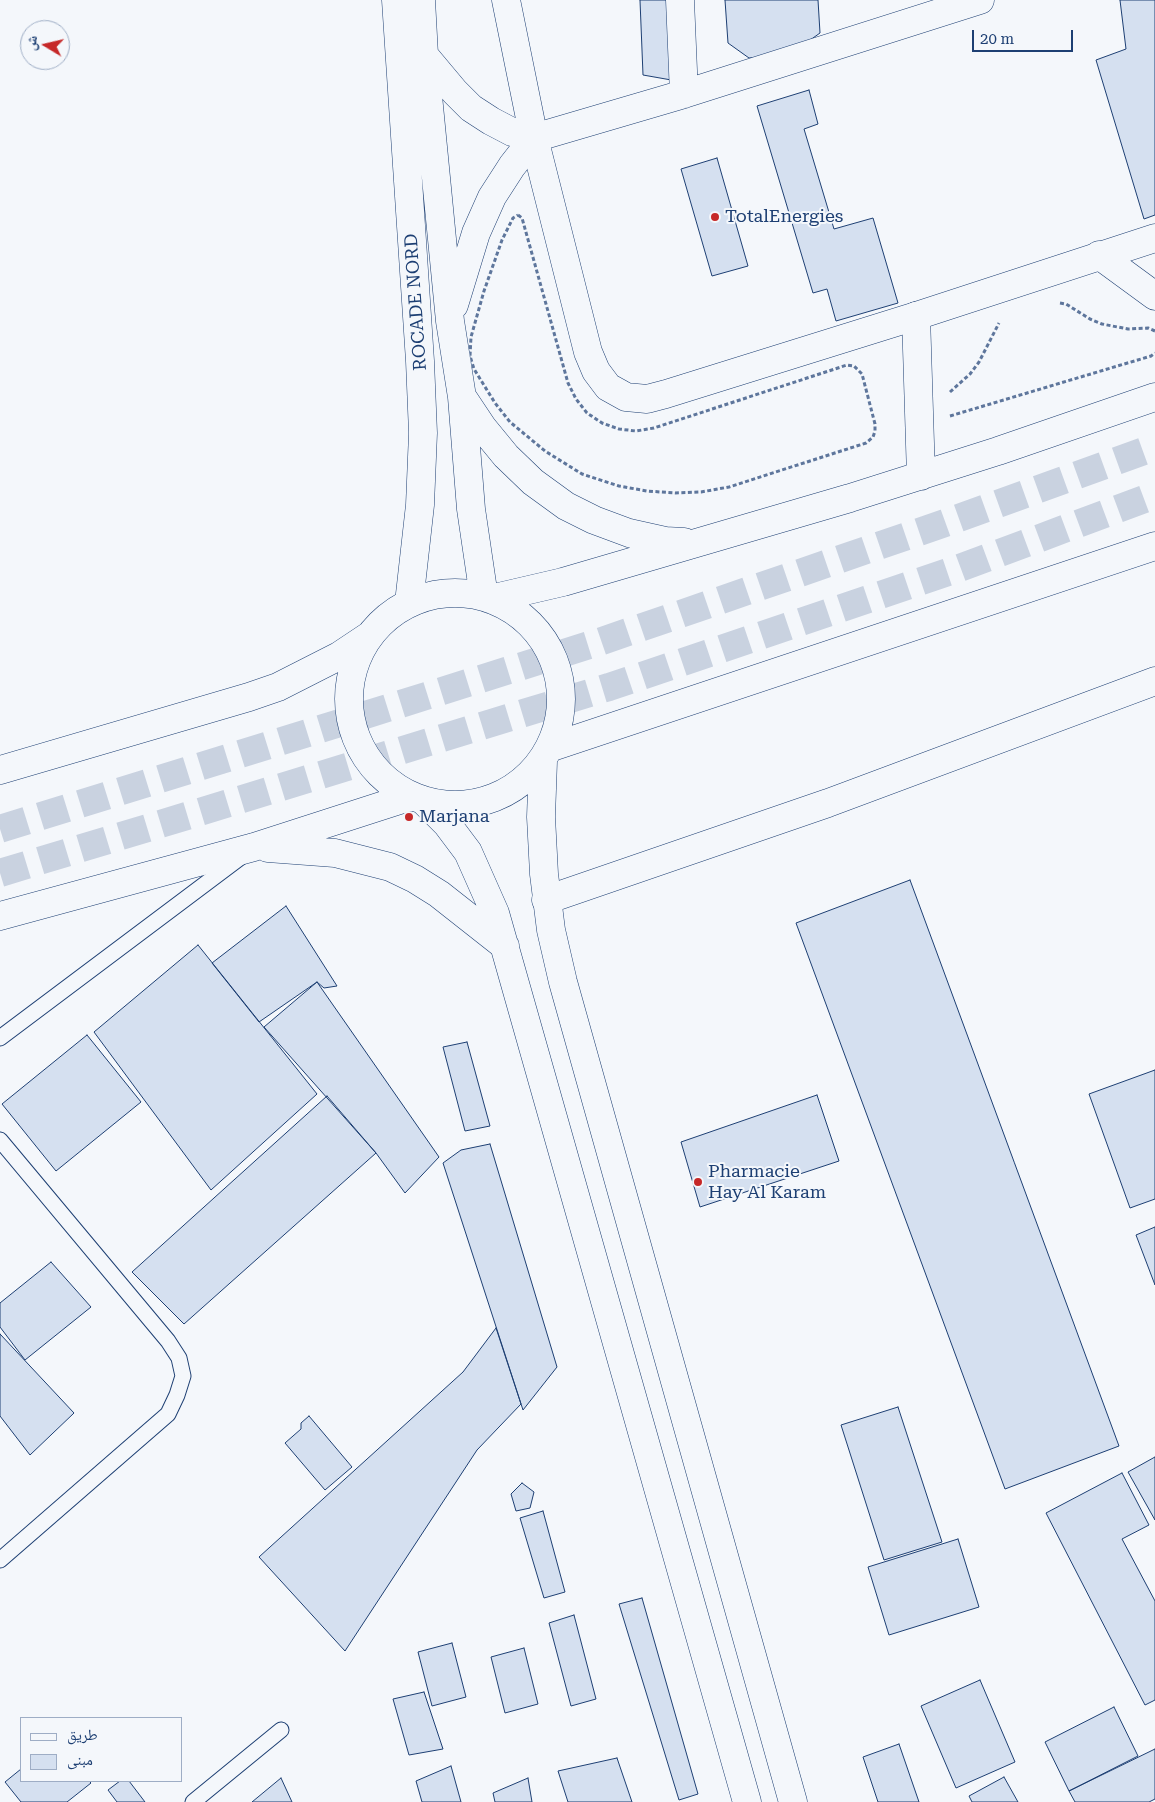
<!DOCTYPE html>
<html>
<head>
<meta charset="utf-8">
<style>
  body { margin:0 }
  #map { position:relative; width:1155px; height:1802px; overflow:hidden; background:#f4f7fb; font-family:"Roboto Serif","Noto Naskh Arabic",serif }
  canvas { display:block }
  .legend { position:absolute; left:20px; top:1717px; width:162px; height:65px; box-sizing:border-box; background:#f4f7fb; border:1px solid #9eadc5; margin:0; padding:6px 9px; list-style:none; font-size:15px; color:#1d3f73 }
  .legend li { display:flex; align-items:center; gap:10px; height:25px }
  .legend b { width:25px; border:1px solid #9eadc5 }
  .north { position:absolute; left:20px; top:20px; width:50px; height:50px; box-sizing:border-box; background:#f4f7fb; border:1px solid #9eadc5; border-radius:50%; rotate:279deg; font-size:14px; font-weight:700; line-height:20px; text-align:center; color:#1d3f73 }
  .north::after { content:''; display:block; margin:auto; width:18px; height:22px; background:#c62828; clip-path:polygon(50% 0,100% 100%,50% 72%,0 100%) }
  .scale { position:absolute; left:972px; top:30px; width:101px; height:22px; box-sizing:border-box; border:2px solid #1d3f73; border-top:0; padding-left:6px; font-size:15px; line-height:18px; white-space:nowrap; color:#1d3f73; -webkit-text-stroke:4px #f4f7fb; paint-order:stroke }
</style>
</head>
<body>
<div id="map">
<canvas width="1155" height="1802"></canvas>
<ul class="legend">
<li><b style="height:6px;background:#f4f7fb"></b>طريق</li>
<li><b style="height:14px;background:#d5e0f0"></b>مبنى</li>
</ul>
<div class="north">ش</div>
<div class="scale">20 m</div>
</div>
<script>
const ctx = document.querySelector('canvas').getContext('2d');
ctx.lineJoin = 'round';
function fill(path, color) { ctx.fillStyle = color; ctx.fill(path, 'evenodd'); }
const shape = rows => new Path2D(rows.map(r => 'M' + r).join(''));
function stroke(path, color, width, dash) { ctx.strokeStyle = color; ctx.lineWidth = width; ctx.lineCap = dash ? 'butt' : 'round'; ctx.setLineDash(dash || []); ctx.stroke(path); }
function drawText(font, color, halo, rows, align = 'center') {
  ctx.font = font + ' "Roboto Serif",serif'; ctx.lineWidth = 4; ctx.setLineDash([]); ctx.textBaseline = 'middle'; ctx.strokeStyle = halo; ctx.fillStyle = color; for (const [text, x, y, turn = 0] of rows) {
    ctx.save(); ctx.translate(x, y); ctx.rotate((+turn || 0) * Math.PI / 180); ctx.textAlign = isNaN(turn) ? turn : align; if (halo) ctx.strokeText(text, 0, 0); ctx.fillText(text, 0, 0); ctx.restore();
  }
}
const building = shape([
  [640,0,673,0,677,81,643,75,640,0],
  [725,0,818,0,820,33,796,50,775,57,749,58,728,43,725,0],
  [1120,0,1155,0,1155,215,1144,219,1096,60,1126,49,1120,0],
  [809,90,818,124,804,129,834,229,873,218,898,303,836,321,827,289,813,293,757,106,809,90],
  [717,158,748,266,712,276,681,169,717,158],
  [910,880,1119,1446,1005,1489,796,923,910,880],
  [286,906,337,986,324,988,317,982,259,1022,212,963,286,906],
  [198,945,317,1094,211,1190,94,1032,198,945],
  [317,982,439,1157,405,1193,376,1153,264,1027,317,982],
  [87,1035,141,1102,56,1171,2,1104,87,1035],
  [467,1042,490,1126,465,1131,443,1047,467,1042],
  [1155,1070,1155,1199,1130,1208,1089,1094,1155,1070],
  [817,1095,839,1161,700,1207,681,1142,817,1095],
  [327,1096,376,1153,184,1324,132,1272,327,1096],
  [490,1144,557,1367,523,1410,443,1163,461,1150,490,1144],
  [1155,1227,1155,1285,1136,1235,1155,1227],
  [51,1262,91,1307,25,1360,0,1327,0,1303,51,1262],
  [496,1328,521,1404,477,1450,345,1651,259,1557,463,1372,496,1328],
  [0,1334,74,1413,30,1455,0,1416,0,1334],
  [898,1407,942,1542,884,1560,841,1425,898,1407],
  [309,1416,352,1467,325,1490,285,1443,301,1429,301,1423,309,1416],
  [1155,1457,1155,1520,1128,1472,1155,1457],
  [1122,1473,1149,1525,1122,1539,1155,1601,1155,1700,1145,1705,1046,1513,1122,1473],
  [522,1483,534,1492,530,1508,516,1511,511,1494,522,1483],
  [543,1511,565,1592,544,1598,520,1518,543,1511],
  [958,1539,979,1607,889,1635,868,1567,958,1539],
  [642,1598,698,1794,679,1800,619,1604,642,1598],
  [574,1615,596,1699,571,1706,549,1623,574,1615],
  [452,1643,466,1697,432,1706,418,1652,452,1643],
  [524,1648,538,1704,505,1713,491,1657,524,1648],
  [980,1680,1015,1762,956,1788,921,1706,980,1680],
  [424,1692,443,1749,409,1755,393,1699,424,1692],
  [1114,1707,1138,1756,1069,1791,1045,1742,1114,1707],
  [899,1744,919,1802,878,1802,863,1757,899,1744],
  [1155,1749,1155,1799,1149,1802,1075,1802,1069,1791,1155,1749],
  [617,1758,632,1802,568,1802,558,1771,617,1758],
  [451,1766,461,1802,422,1802,416,1781,451,1766],
  [21,1769,21,1781,89,1781,91,1783,67,1802,21,1802,5,1782,21,1769],
  [1004,1777,1018,1802,972,1802,969,1796,1004,1777],
  [281,1778,292,1802,252,1802,281,1778],
  [528,1778,532,1802,495,1802,493,1793,528,1778],
  [120,1781,129,1781,145,1802,117,1802,108,1790,120,1781]
]);
const highwayTunnel = shape([
  [0,829,599,642,945,523,1155,447],
  [0,873,609,687,957,569,1155,495]
]);
const path = shape([
  [518,215,522,218,568,383,576,399,587,413,602,423,619,429,636,431,654,428,847,365,854,366,862,374,875,424,875,431,873,437,866,443,729,487,701,492,675,493,647,491,619,486,582,474,545,451,510,422,495,403,474,369,470,356,471,337,484,291,502,240,513,218,518,215],
  [1060,303,1066,304,1090,319,1102,324,1128,329,1148,328,1155,331],
  [950,392,970,374,979,362,999,323],
  [950,416,1151,356,1155,353]
]);
const lane = shape([
  [0,1038,241,857],
  [0,1140,168,1341,179,1358,183,1376,177,1395,168,1414,0,1560],
  [193,1802,281,1730]
]);
const street = shape([
  [506,0,534,138,588,352,596,371,608,387,626,397,647,399,666,394,916,316,1155,238],
  [680,0,684,94],
  [534,138,684,94,980,0],
  [546,900,828,803,1155,681]
]);
const highway = shape([
  [396,0,420,361,423,433,420,505,409,603],
  [421,0,424,55,450,321,462,397,471,509,484,597],
  [424,55,455,92,471,108,491,121,512,132,534,138,512,166,492,197,476,233,454,305],
  [1099,255,1155,296],
  [916,316,921,476],
  [463,398,483,428,506,456,533,482,566,506,594,520,629,533,665,541,684,542],
  '349 699a106 106 0 1 1 212 0a106 106 0 1 1-212 0Z',
  [490,599,563,582,850,498,998,451,1155,397],
  [549,748,1155,546],
  [543,761,541,817,544,874,551,930,563,982,793,1802],
  [0,770,249,697,278,687,339,656,369,636],
  [423,800,447,824,468,852,495,913,747,1802],
  [268,848,335,853,390,867,415,879,439,894,505,946],
  [0,916,254,847,409,797]
]);
const markers = [
  [715,217,5,"#c62828"],
  [409,817,5,"#c62828"],
  [698,1182,5,"#c62828"]
];
const poiNames = [
  ["TotalEnergies",725,217],
  ["Marjana",419,817],
  ["Pharmacie",708,1172],
  ["Hay Al Karam",708,1193]
];
const streetNames = [
  ["ROCADE NORD",416,302,-94]
];
fill(building, '#d5e0f0');
stroke(building, '#1d3f73', 1);
stroke(highwayTunnel, '#c9d2e0', 28, [28, 14]);
stroke(lane, '#1d3f73', 17);
stroke(street, '#1d3f73', 29);
stroke(highway, '#1d3f73', 29);
stroke(path, '#5e769c', 3, [4, 2.5]);
stroke(lane, '#f4f7fb', 15);
stroke(street, '#f4f7fb', 28);
stroke(highway, '#f4f7fb', 28);
for (const [x, y, r, color] of markers) { const dot = new Path2D(); dot.arc(x, y, r, 0, 2 * Math.PI); ctx.fillStyle = color; ctx.fill(dot); stroke(dot, '#f4f7fb', 2); }
drawText('18px', '#1d3f73', '#f4f7fb', poiNames, 'left');
drawText('18px', '#1d3f73', '#f4f7fb', streetNames);
</script>
</body>
</html>
